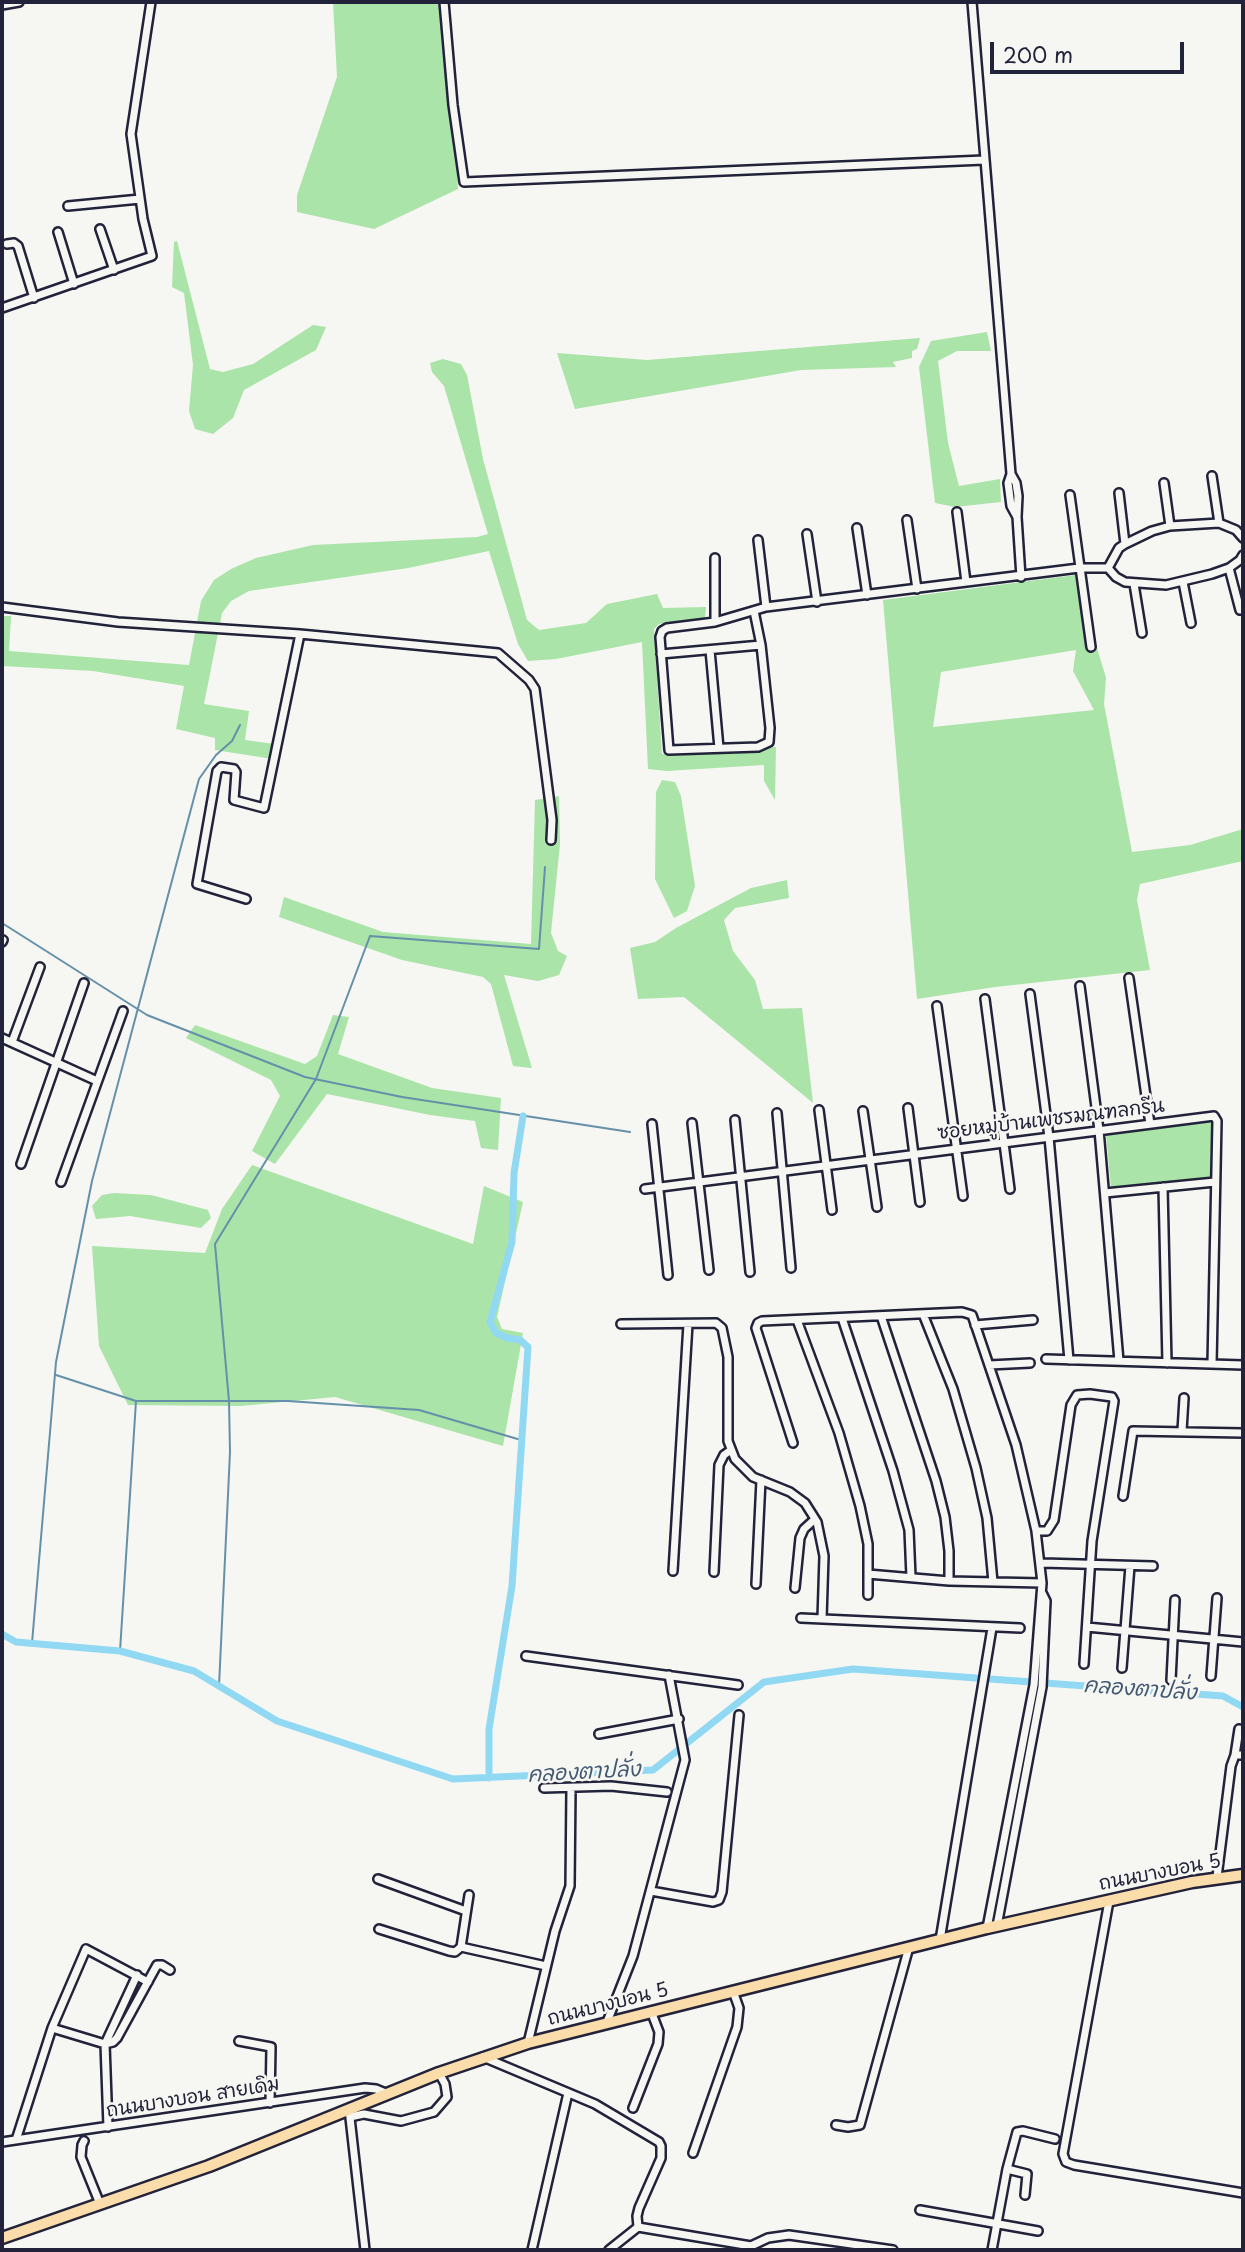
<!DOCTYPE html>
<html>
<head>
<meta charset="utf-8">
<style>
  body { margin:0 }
  #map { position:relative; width:1245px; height:2252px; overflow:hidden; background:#f6f6f2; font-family:"Playpen Sans",sans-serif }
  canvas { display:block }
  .frame { position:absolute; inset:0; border:4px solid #22223b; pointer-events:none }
  .scale { position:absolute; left:990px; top:42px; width:194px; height:32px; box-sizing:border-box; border:4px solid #22223b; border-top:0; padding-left:9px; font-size:21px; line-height:24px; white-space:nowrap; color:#22223b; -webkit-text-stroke:5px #f6f6f2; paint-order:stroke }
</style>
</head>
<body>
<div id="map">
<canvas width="1245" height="2252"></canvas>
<div class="frame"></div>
<div class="scale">200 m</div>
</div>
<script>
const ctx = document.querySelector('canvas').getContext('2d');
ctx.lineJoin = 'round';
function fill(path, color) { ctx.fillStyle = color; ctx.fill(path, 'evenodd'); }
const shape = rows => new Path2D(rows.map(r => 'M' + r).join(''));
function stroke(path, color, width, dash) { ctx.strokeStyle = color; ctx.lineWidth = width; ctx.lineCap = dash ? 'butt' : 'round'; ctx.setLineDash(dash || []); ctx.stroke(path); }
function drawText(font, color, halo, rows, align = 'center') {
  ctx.font = font + ' "Playpen Sans","Playpen Sans Thai",sans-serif'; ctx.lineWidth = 5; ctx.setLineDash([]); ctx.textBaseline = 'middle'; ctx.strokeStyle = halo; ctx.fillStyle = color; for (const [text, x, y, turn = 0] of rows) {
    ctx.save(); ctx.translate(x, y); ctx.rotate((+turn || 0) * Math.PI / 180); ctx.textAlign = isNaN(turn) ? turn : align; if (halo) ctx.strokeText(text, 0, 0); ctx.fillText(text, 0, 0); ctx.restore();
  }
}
const green = shape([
  [333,2,447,2,458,189,374,229,297,212,297,195,337,77],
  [177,241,210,369,223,372,253,364,313,325,326,327,316,350,244,390,233,418,213,434,195,429,189,411,193,365,184,293,172,287,174,242],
  [987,332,991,351,957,351,938,361,948,443,959,486,1000,479,1001,502,955,507,935,503,919,367,931,341],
  [920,338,917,349,912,351,912,358,893,362,896,367,801,370,575,409,557,353,647,360],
  [443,359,461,364,467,375,483,459,527,620,539,630,586,623,607,604,657,594,663,608,706,607,705,618,659,624,654,629,662,754,776,747,775,800,764,781,764,765,667,771,648,769,642,642,556,659,528,661,518,644,489,551,408,568,249,591,231,601,222,613,204,704,249,711,245,740,282,745,279,760,215,750,215,738,176,729,184,686,93,671,2,666,2,616,11,616,9,651,189,665,201,601,214,580,231,569,256,558,313,545,477,537,488,534,444,386,432,372,430,363],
  [1075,575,1106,678,1104,704,1132,852,1190,845,1243,829,1243,861,1140,884,1137,900,1150,970,995,987,917,999,883,600],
  [1076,650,1073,671,1094,710,933,727,941,672],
  [662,780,675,782,681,796,695,886,687,911,674,918,655,879,656,792],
  [559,796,560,844,551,933,558,951,567,956,559,975,538,981,504,975,532,1068,513,1066,491,984,483,977,402,960,279,917,284,897,383,932,531,944,535,800],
  [787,880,789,898,735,908,724,920,733,951,755,980,763,1009,802,1008,813,1103,684,997,638,999,630,948,655,942,676,928,751,888],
  [333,1015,349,1017,338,1054,432,1088,501,1098,498,1150,481,1148,475,1121,430,1115,327,1094,275,1164,252,1151,280,1096,271,1080,186,1038,195,1025,305,1064,317,1056],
  [1212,1121,1211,1177,1111,1187,1106,1135],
  [252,1165,473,1244,484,1186,523,1202,497,1317,502,1329,523,1333,503,1446,335,1397,241,1406,128,1405,99,1346,92,1246,205,1253,222,1209],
  [114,1193,151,1195,208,1210,211,1218,201,1228,130,1216,96,1219,92,1206,102,1195]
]);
const stream = shape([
  [2,923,147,1015,305,1077,402,1097,630,1132],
  [56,1375,136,1401,288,1401,419,1410,521,1440],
  [32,1643,56,1362,92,1181,199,779,216,755,232,741,240,725],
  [120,1651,136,1401],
  [219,1686,230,1452,229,1401,215,1244,316,1079,370,936,539,949,545,867]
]);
const canal = shape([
  [2,1634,16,1642,120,1651,194,1671,277,1721,453,1779,653,1770,764,1682,853,1669,1223,1696,1243,1707],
  [489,1778,489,1729,512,1586,528,1347,520,1340,507,1338,496,1333,490,1322,512,1242,514,1173,523,1116]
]);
const minor = shape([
  [444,2,453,105,464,182,984,160],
  [972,2,1011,474,1008,483,1011,506,1017,517],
  [2,5,19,2],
  [68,206,140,199],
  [100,229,114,270],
  [58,232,74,284],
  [7,244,14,243,18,246,34,298],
  [2,308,152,256,143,219,131,134,151,2],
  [1011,474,1016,483,1018,496,1017,517,1021,577],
  [1212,476,1219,523],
  [1164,483,1170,526],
  [1119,493,1125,544],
  [1070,495,1091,647],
  [957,512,966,582],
  [907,520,917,589],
  [857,528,867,595],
  [807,534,817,602],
  [758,540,766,607],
  [715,558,715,622,667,628,662,631,660,637,669,750,758,747,769,742,770,728,761,645,754,611],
  [1108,568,1119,548,1125,544,1152,531,1170,526,1219,523,1236,530,1243,538],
  [1108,568,1116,577,1125,582,1166,585,1212,574,1229,568,1240,560,1243,555],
  [1229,568,1240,610],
  [1183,582,1191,623],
  [1134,584,1142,633],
  [2,607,118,622,300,634,498,653,529,680,535,689,552,820,551,840],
  [715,622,766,607,1079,568,1108,568],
  [710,650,719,748],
  [661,654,761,645],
  [246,899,197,884,217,771,221,767,234,769,236,772,234,800,264,808,300,634],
  [2,942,3,940],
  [1129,978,1150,1124],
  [1080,986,1099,1130,1119,1361],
  [1030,994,1049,1137,1069,1360],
  [985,999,1010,1189],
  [937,1006,963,1196],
  [2,1038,97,1081],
  [12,1042,40,967],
  [908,1108,920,1202],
  [819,1110,832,1210],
  [863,1111,877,1207],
  [777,1113,791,1268],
  [735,1120,750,1272],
  [692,1123,709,1270],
  [652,1124,668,1275],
  [21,1164,84,983],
  [61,1182,123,1011],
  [1163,1187,1167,1363],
  [645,1189,1214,1116,1217,1121,1212,1364],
  [1105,1193,1215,1182],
  [923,1314,953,1389,976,1468,987,1518,993,1582],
  [881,1316,936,1481,945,1517,949,1551,949,1581],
  [842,1318,893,1471,909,1530,911,1577],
  [797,1320,839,1433,860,1506,868,1544,868,1595],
  [621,1324,716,1323,722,1328,728,1357,728,1441,735,1459,753,1477,790,1492,805,1503,817,1522,824,1556,822,1619],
  [975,1325,1033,1320],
  [1046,1359,1243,1365],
  [989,1365,1030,1363],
  [1182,1431,1184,1398],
  [793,1443,756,1328,758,1323,762,1321,962,1312,972,1315,1016,1445,1036,1531,1042,1583,1034,1685,987,1928],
  [1123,1496,1133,1431,1243,1433],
  [1036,1531,1047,1531,1054,1520,1071,1405,1077,1395,1090,1394,1112,1397,1114,1401,1092,1541,1084,1664],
  [1042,1563,1153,1566],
  [673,1571,688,1324],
  [714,1572,719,1465,724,1455,731,1450],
  [868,1574,949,1581,1042,1583],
  [756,1584,761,1480],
  [795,1588,800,1538,804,1529,815,1519],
  [801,1618,1020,1628],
  [1087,1627,1243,1642],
  [526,1656,738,1685],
  [1122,1668,1130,1566],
  [1211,1676,1217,1598],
  [1171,1680,1175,1600],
  [599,1734,679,1719],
  [1235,1755,1239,1729],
  [544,1788,611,1786,667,1792],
  [1217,1877,1231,1766,1235,1755,1243,1755],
  [378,1879,466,1911],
  [651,1891,713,1902,719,1900,722,1892,739,1715],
  [1109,1901,1063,2154,1066,2162,1074,2165,1243,2193],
  [997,1926,1042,1687,1046,1601,1042,1593],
  [379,1929,449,1951,455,1952,461,1947,546,1966],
  [940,1940,992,1628],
  [461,1947,469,1895],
  [607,2022,633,1956,685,1760,669,1675],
  [52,2028,105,2044,113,2042,117,2038,157,1965,162,1965,170,1970],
  [239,2041,271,2047,270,2103],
  [528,2043,555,1931,570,1886,571,1788],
  [483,2057,595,2104,659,2142,661,2146,661,2158,639,2208,637,2216,638,2227],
  [633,2108,658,2044,659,2032,651,2011],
  [349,2109,365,2250],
  [350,2117,364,2114,401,2121,434,2112,447,2097,445,2084,439,2073],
  [836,2125,848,2127,860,2125,909,1947],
  [108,2127,105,2044,137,1975],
  [16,2140,52,2028,86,1949,148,1982],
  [84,2141,82,2145,81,2157,100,2204],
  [2,2142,365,2088,376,2089,388,2094],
  [693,2153,737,2027,739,2008,733,1991],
  [1007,2169,1027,2174,1025,2195],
  [920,2210,1038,2231],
  [638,2227,751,2246,768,2238,789,2235,893,2250],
  [532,2250,568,2093],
  [609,2250,638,2227],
  [992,2250,1007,2169,1017,2132,1023,2131,1055,2139]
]);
const major = shape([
  [2,2238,209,2166,439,2073,528,2043,987,1928,1192,1882,1243,1875]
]);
const streetNames = [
  ["ซอยหมู่บ้านเพชรมณฑลกรีน",1051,1120,-7],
  ["ถนนบางบอน 5",1160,1873,-11],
  ["ถนนบางบอน 5",608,2005,-14],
  ["ถนนบางบอน สายเดิม",193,2098,-9]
];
const waterNames = [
  ["คลองตาปลั่ง",1140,1690,4],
  ["คลองตาปลั่ง",584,1773,-3]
];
fill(green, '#abe4a8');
stroke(stream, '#6590a9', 2);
stroke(canal, '#91d9f3', 7);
stroke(minor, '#22223b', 12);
stroke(major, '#22223b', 15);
stroke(minor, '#f6f6f2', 7);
stroke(major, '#fbdcab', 10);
drawText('19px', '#22223b', '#f6f6f2', streetNames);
drawText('italic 21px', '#435972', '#f6f6f2', waterNames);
</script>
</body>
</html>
